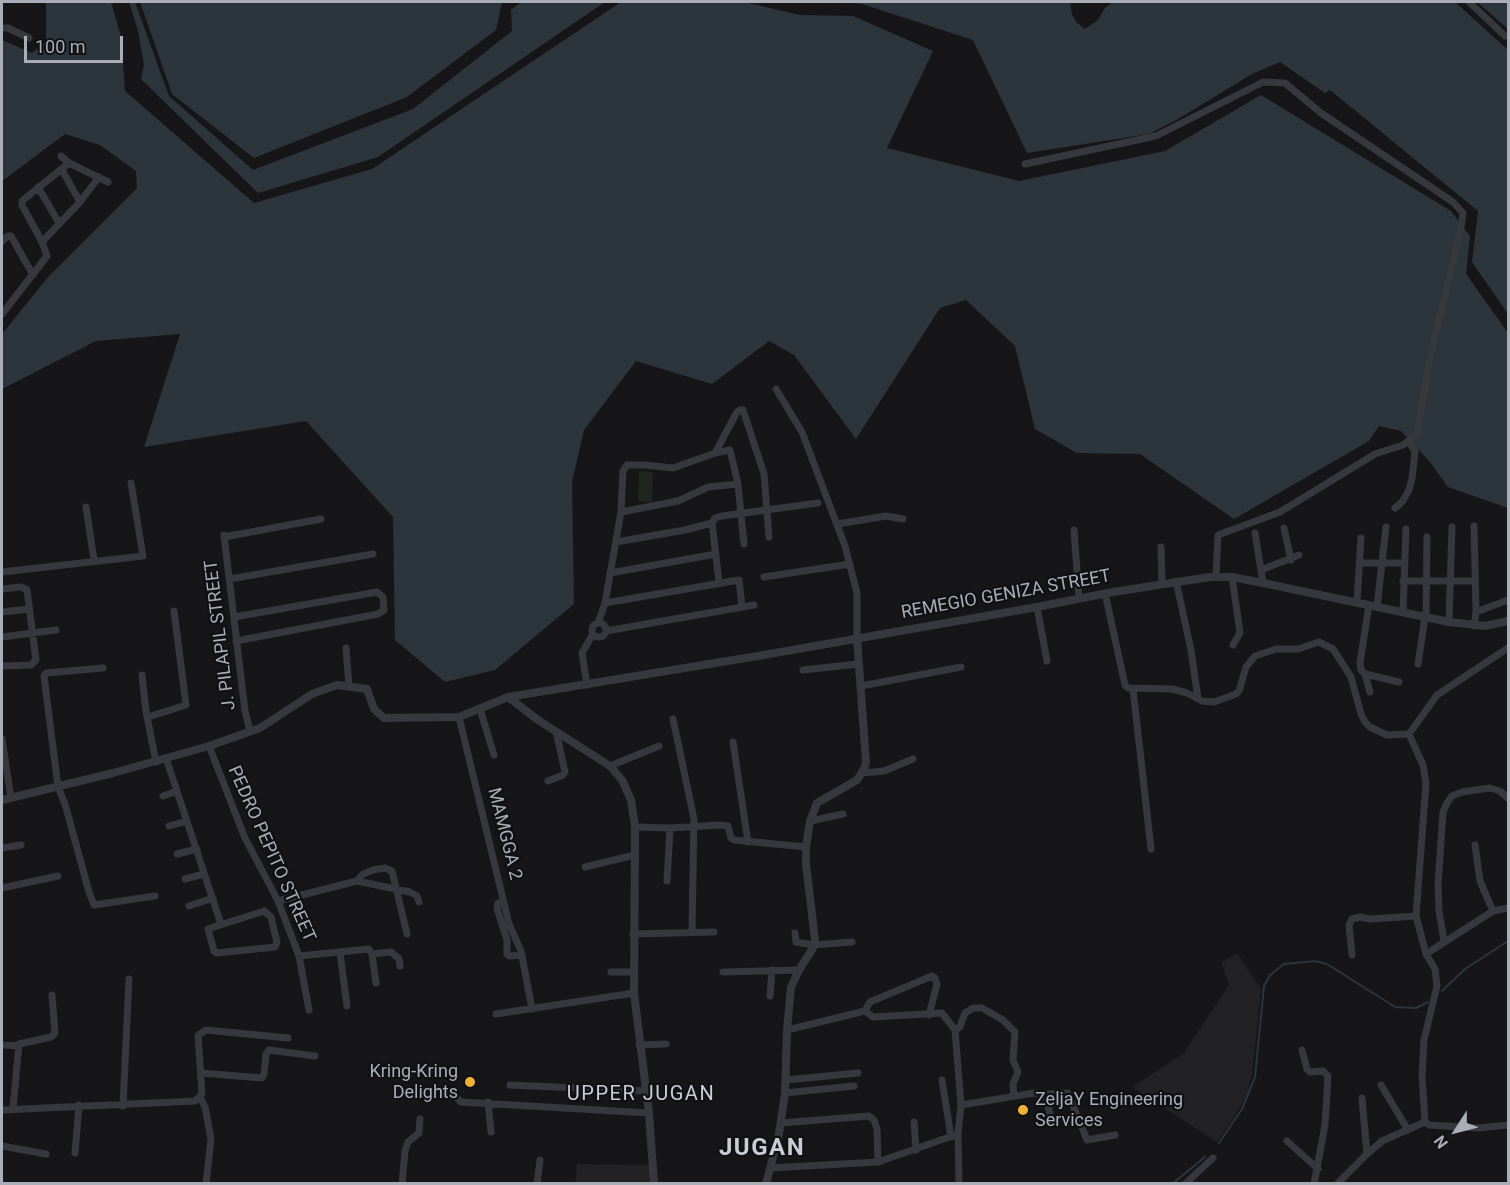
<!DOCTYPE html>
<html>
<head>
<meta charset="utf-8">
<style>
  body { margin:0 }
  #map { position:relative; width:1510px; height:1185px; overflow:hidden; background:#161618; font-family:Roboto,sans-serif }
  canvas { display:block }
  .frame { position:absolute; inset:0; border:3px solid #a8adb8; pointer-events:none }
  .north { position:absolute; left:1426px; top:1101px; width:60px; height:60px; -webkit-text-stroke:4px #111113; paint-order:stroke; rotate:234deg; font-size:16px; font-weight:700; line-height:24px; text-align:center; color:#a8adb8 }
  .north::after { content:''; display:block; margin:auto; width:21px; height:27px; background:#a8adb8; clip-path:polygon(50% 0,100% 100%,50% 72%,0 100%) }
  .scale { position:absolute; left:24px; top:36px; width:99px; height:27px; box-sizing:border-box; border:3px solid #a8adb8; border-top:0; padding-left:8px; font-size:18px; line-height:21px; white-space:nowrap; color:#a8adb8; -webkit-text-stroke:4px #111113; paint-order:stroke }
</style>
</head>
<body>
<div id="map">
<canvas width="1510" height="1185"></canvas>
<div class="frame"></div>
<div class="north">N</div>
<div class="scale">100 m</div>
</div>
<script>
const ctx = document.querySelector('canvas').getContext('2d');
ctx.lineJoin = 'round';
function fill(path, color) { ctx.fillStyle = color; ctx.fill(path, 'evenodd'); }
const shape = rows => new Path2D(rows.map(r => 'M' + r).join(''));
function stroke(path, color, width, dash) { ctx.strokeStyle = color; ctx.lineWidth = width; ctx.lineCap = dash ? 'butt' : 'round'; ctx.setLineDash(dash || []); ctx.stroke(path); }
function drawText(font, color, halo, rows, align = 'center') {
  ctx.font = font + ' Roboto,sans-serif'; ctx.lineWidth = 4.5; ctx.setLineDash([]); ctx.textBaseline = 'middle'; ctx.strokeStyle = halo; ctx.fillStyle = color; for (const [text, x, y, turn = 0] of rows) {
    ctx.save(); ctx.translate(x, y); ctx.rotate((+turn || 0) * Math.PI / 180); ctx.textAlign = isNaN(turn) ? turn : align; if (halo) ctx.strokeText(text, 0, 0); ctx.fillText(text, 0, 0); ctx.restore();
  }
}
const built = shape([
  [1237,953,1261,989,1252,1074,1247,1094,1233,1119,1217,1142,1132,1087,1183,1054,1229,985,1221,963],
  [577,1164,650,1165,651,1183,575,1184]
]);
const green = shape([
  [639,471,653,472,652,502,638,501]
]);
const water = shape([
  [46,2,111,2,121,37,125,91,254,203,372,169,621,2,744,2,800,15,853,16,933,51,887,148,1019,181,1165,151,1261,95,1451,211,1470,236,1466,274,1508,333,1508,508,1448,487,1430,462,1401,431,1379,426,1369,441,1234,519,1140,454,1077,453,1035,429,1015,346,966,300,940,308,856,439,794,355,769,341,712,384,636,361,584,430,572,482,574,604,495,670,445,682,395,640,393,517,306,421,144,447,180,334,96,341,2,389,2,334,49,276,137,188,136,171,100,145,65,134,2,181,2,40,32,53,46,41],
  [129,2,135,2,169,96,253,170,413,109,512,31,511,10,521,2,605,2,378,157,258,193,141,79,144,65,138,31],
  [140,2,502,2,496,30,407,97,254,158,172,94],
  [845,2,1070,2,1072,14,1076,22,1085,29,1098,20,1105,8,1113,2,1455,2,1508,50,1508,314,1472,262,1478,211,1330,90,1325,93,1280,62,1252,74,1178,119,1149,134,1027,153,973,40,862,4],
  [1477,2,1508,2,1508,29]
]);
const stream = shape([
  [1442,991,1465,969,1508,941],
  [1219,1143,1242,1109,1255,1077,1264,986,1270,975,1284,964,1315,961,1327,964,1395,1007,1416,1008,1428,1002],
  [1172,1184,1205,1157]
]);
const minor = shape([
  [1469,2,1505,36],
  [2,28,8,28,29,38],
  [61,156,69,163,108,182],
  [1025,164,1156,136,1263,82,1285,83,1321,113,1453,202,1463,213,1460,233,1431,353,1417,434,1403,445,1375,454,1280,512,1218,535,1216,576],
  [62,170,80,202],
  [38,187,59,223],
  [2,241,8,236,11,236,33,275],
  [42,242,80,202,99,177],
  [2,314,47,256,42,242,22,205,22,201,69,163],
  [776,389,802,432,845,546,857,593,857,638],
  [715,453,737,412,740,410,743,410,764,474,769,537],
  [86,507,94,560],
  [1395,508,1402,502,1409,490,1412,479,1415,451,1409,442],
  [621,512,678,501,708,487,738,484],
  [712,523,719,582],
  [837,524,886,516,903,519],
  [1474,526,1476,612,1474,626],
  [1284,528,1291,560],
  [1074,530,1079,598],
  [1255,533,1263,583],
  [224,535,245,711,250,731],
  [224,537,321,519],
  [616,542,685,530,712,523,715,518,722,516,818,503],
  [1161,547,1162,583],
  [1360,563,1405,563],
  [1261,570,1299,555],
  [2,572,143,556,131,483],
  [610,573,716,554],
  [764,577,850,564],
  [1232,577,1240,633,1233,645],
  [230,579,373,554],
  [1176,581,1191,650,1198,699],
  [1403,581,1474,581],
  [2,589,21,587,27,590,36,660,31,665,2,666],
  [1105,593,1125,685,1128,688,1172,689,1187,693,1202,701,1214,702,1236,694,1239,691,1246,667,1255,656,1276,649,1298,649,1319,642,1333,649,1351,677,1361,714,1365,722,1370,727,1387,735,1409,734,1437,695,1508,648],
  [1357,601,1361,538],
  [605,603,739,580,742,607],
  [1369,605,1360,663,1361,670,1365,674,1370,692],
  [1037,607,1047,661],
  [1377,607,1386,527],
  [2,612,29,609],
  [1403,612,1406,529],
  [1476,612,1508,600],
  [234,617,377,592,383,597,384,610,378,614,236,641],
  [1426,617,1427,537],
  [1449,622,1452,527],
  '592 630a7 7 0 1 1 14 0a7 7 0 1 1-14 0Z',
  [598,623,605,603,621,512,623,471,627,465,645,465,673,468,715,453,730,450,738,484,744,544],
  [606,631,754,605],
  [2,637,56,630],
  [346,648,349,686],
  [1418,664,1425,617],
  [103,668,46,673,44,676,58,787,65,804,89,892,94,905,155,896],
  [803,670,858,664],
  [1365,674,1399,682],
  [142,675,146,711,156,762],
  [587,685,582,653,593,634],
  [861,686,961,667],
  [1133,689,1151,849],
  [480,709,494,755],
  [148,717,186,705,174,611],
  [459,717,509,924,521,951,532,1009],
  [673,719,694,819,692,932],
  [1409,734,1423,765,1426,783,1416,916,1426,954,1435,969,1437,986,1424,1040,1422,1076,1425,1122],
  [2,739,11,798],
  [733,742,748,842],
  [209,746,245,838,278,901,299,956,309,1010],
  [166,758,221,924],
  [610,766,659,746],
  [862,773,884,771,913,759],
  [548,781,563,775,565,772,556,731],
  [163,796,177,791],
  [810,821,843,814],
  [169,826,187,821],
  [635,827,670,828,719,825,728,826,731,838,734,840,806,847],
  [1475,845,1480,881,1493,911],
  [2,848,21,845],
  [177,854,197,849],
  [585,867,635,855],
  [185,879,204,874],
  [357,881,363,874,373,870,385,868,392,871,407,934],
  [667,881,670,828],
  [2,888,58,876],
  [278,901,357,881,410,892,417,896,419,902],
  [503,901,498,903,497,909,507,940,507,954,509,956,522,955],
  [189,906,213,898],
  [264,911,271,917,277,942,275,947,217,953,214,951,208,929,264,911],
  [795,933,796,942,814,945,852,942],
  [633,934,714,932],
  [1444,941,1439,911,1438,884,1443,812,1447,803,1452,796,1462,792,1490,788,1500,791,1508,798],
  [340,953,347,1006],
  [372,954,391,952,399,959,400,966],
  [1426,954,1493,911,1508,908],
  [1352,955,1349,925,1352,919,1360,917,1370,919,1416,916],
  [299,956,369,949,372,954,376,983],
  [611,972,633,972],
  [723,972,799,970],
  [770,996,772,970],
  [865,1011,873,1017,942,1013,955,1030,961,1105,958,1134,959,1184],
  [496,1014,634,993],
  [787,1030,865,1011,870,1002,932,976,935,978,937,984,929,1015],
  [955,1030,960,1027,965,1013,973,1008,982,1008,1003,1020,1015,1032,1013,1060,1018,1072,1013,1084,1014,1096],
  [2,1045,19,1046],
  [639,1045,666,1044],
  [1302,1050,1307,1069,1310,1072,1323,1071,1328,1076,1325,1125,1314,1184],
  [201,1073,262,1078,264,1074,266,1054,269,1050,315,1056],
  [786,1080,858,1073],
  [942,1080,951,1137],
  [510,1085,646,1091],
  [1381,1085,1408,1130],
  [785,1093,854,1086],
  [1045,1094,1068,1093,1087,1140,1115,1135],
  [455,1096,461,1102,649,1113],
  [200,1097,205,1107,211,1139,206,1184],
  [1362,1098,1367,1154],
  [488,1102,491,1132],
  [961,1105,1034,1093,1045,1094,1052,1122],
  [123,1106,129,979],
  [13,1108,19,1044,51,1037,55,1033,52,995],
  [2,1110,195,1101,202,1094,198,1036,200,1034,206,1030,288,1038],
  [914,1122,916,1150],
  [1425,1122,1429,1125,1479,1128,1508,1125],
  [781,1123,869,1116,874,1120,877,1129,878,1162],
  [1287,1141,1318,1169],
  [2,1146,46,1154],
  [75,1153,79,1105],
  [770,1168,878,1162,958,1134],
  [402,1184,405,1151,408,1142,419,1133,420,1119],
  [537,1184,540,1160],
  [1185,1184,1213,1158],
  [1337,1184,1367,1154,1382,1141,1425,1122]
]);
const tertiary = shape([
  [508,697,538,720,610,766,622,780,631,800,635,826,634,993,649,1113,654,1184],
  [2,800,113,773,209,746,260,728,312,694,337,685,367,689,374,709,384,718,459,717,508,697,758,656,1037,607,1113,592,1210,577,1232,577,1263,583,1449,622,1485,626,1508,621],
  [766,1184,779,1134,785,1093,787,1030,791,987,799,970,813,948,815,940,806,864,806,847,810,821,817,803,857,780,864,769,866,762,857,638]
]);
const markers = [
  [470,1082,6,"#f2b134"],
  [1023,1110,6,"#f2b134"]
];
const streetNames = [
  ["REMEGIO GENIZA STREET",1006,595,-10],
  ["J. PILAPIL STREET",221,635,-97],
  ["MAMGGA 2",504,834,76],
  ["PEDRO PEPITO STREET",271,854,66]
];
const poiNames = [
  ["Kring-Kring",458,1072],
  ["Delights",458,1093],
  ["ZeljaY Engineering",1035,1100,"left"],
  ["Services",1035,1121,"left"]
];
const neighbourhoodNames = [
  ["UPPER JUGAN",641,1095]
];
const districtNames = [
  ["JUGAN",762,1149]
];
fill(built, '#222225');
fill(green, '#1e261f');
fill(water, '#2c353c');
stroke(stream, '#2c353c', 2);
stroke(minor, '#37383d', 7);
stroke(tertiary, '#37383d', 8);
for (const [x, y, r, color] of markers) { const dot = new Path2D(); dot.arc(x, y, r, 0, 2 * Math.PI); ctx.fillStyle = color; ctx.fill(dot); stroke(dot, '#111113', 2); }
drawText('18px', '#a8adb8', '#111113', streetNames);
drawText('18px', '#a8adb8', '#111113', poiNames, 'right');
ctx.letterSpacing = '1.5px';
drawText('20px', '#c9ccd4', '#111113', neighbourhoodNames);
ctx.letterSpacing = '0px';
ctx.letterSpacing = '1.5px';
drawText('bold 24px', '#c9ccd4', '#111113', districtNames);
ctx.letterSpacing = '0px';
</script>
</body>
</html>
